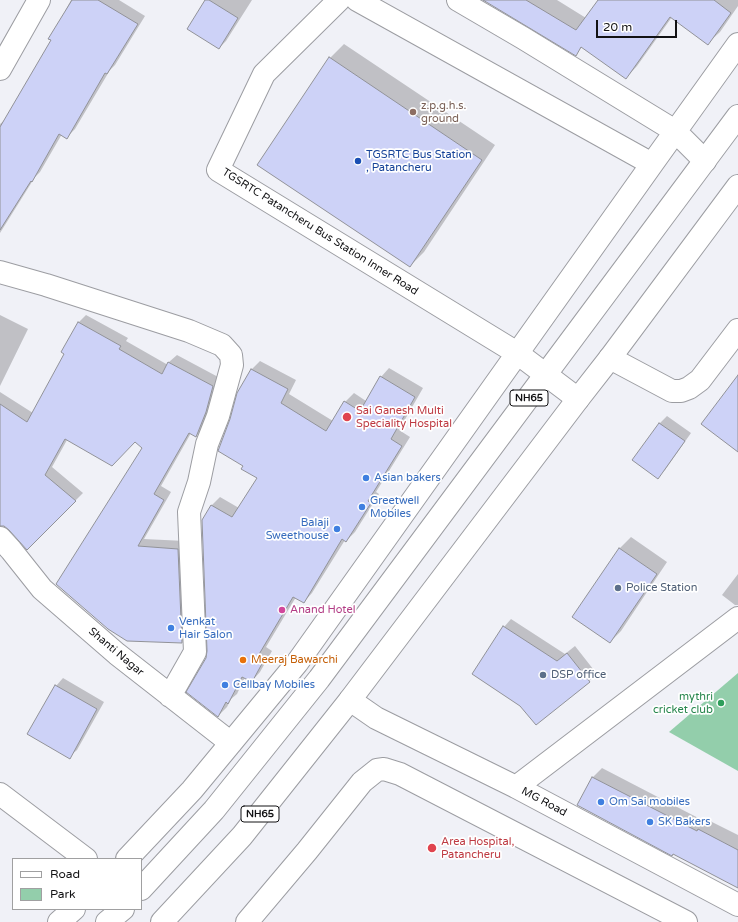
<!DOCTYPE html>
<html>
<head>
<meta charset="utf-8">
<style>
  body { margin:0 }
  #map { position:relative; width:738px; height:922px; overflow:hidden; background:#f0f1f7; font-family:"Varela Round",sans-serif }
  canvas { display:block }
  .legend { position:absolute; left:12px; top:858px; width:130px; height:52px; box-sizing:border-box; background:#fff; border:1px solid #a0a0a1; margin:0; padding:5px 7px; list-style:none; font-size:12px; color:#121214 }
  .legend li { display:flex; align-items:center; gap:8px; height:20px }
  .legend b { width:20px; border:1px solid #a0a0a1 }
  .scale { position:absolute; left:596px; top:20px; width:81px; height:18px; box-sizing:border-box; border:2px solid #121214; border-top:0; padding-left:5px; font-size:12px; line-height:14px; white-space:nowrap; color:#121214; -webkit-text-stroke:3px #fff; paint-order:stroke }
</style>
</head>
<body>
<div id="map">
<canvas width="738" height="922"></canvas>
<ul class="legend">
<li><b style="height:5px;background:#fff"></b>Road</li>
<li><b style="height:11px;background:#93ceab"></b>Park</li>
</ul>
<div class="scale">20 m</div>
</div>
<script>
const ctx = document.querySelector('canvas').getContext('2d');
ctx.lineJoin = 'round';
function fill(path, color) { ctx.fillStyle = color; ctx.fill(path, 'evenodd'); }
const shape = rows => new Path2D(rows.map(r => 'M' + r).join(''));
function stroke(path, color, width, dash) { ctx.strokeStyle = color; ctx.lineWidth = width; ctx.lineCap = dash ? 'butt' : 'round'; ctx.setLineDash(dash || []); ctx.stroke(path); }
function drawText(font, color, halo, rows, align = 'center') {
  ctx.font = font + ' "Varela Round",sans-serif'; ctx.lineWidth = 3.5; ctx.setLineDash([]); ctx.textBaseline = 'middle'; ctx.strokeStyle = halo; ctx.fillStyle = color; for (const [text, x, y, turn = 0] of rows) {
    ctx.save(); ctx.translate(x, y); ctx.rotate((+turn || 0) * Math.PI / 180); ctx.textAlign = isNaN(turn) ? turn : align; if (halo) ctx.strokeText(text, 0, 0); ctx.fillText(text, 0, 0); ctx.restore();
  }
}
const green = shape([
  [738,673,738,771,669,732]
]);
const shadow = shape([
  [71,0,119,0,145,16,115,65,110,70,75,129,67,137,62,134,40,172,35,177,0,233,0,124,6,119,52,40,66,12,65,11],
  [206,0,252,0,226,41,219,48],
  [484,0,557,0,586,18,599,0,738,0,738,6,720,32,708,43,672,17,637,66,626,78,582,47,576,54],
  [344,44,495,145,424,252,410,266,259,164,330,58],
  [0,315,28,329,0,386],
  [86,315,128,338,126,341,168,365,169,362,177,355,220,378,204,428,196,436,191,433,161,486,171,492,144,539,185,541,189,634,182,642,127,640,143,448,135,441,67,440,52,467,83,493,27,549,0,505,0,392,33,413,66,353,78,323],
  [260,361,296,380,289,394,333,421,345,402,354,393,366,401,381,377,389,368,423,388,399,430,410,437,376,492,379,494,355,532,346,541,345,540,312,593,304,602,296,597,266,647,272,651,260,672,252,681,245,677,237,694,231,699,227,707,218,716,207,659,208,652,203,520,212,505,220,497,239,508,258,478,251,370],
  [667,416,691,433,665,470,657,477,633,460,660,423],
  [631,537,667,562,621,631,610,642,574,617,620,548],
  [738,574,738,605,735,605,722,595],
  [511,619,565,654,575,646,597,674,589,681,536,724,504,627],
  [63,678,104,702,77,750,69,757,56,686],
  [602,768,706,822,708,820,738,835,738,887,578,805,593,777]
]);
const building = shape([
  [72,0,98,0,138,24,107,74,105,73,67,139,59,134,32,182,31,181,0,230,0,127,51,40,48,39,72,0],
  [205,0,209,0,238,18,219,49,187,29,205,0],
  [483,0,526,0,576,30,598,0,714,0,731,13,708,45,670,17,626,79,581,47,576,56,483,0],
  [329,57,482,160,410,267,257,165,329,57],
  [78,322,121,346,119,349,162,374,168,362,213,386,206,412,196,437,189,433,154,494,164,500,138,546,178,549,182,643,127,641,108,629,56,584,142,448,135,442,112,466,65,439,45,475,76,501,27,550,9,530,4,526,0,526,0,404,27,422,64,354,61,352,78,322],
  [251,369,288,389,281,403,326,431,344,401,360,411,380,376,415,397,391,439,402,446,368,501,371,503,346,542,342,539,304,603,293,597,258,656,264,660,252,682,242,677,228,704,226,702,218,717,186,692,206,658,207,651,202,520,211,505,232,517,257,478,241,469,243,466,218,451,230,419,237,393,251,369],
  [738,375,738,452,701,424,738,375],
  [659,423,685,441,658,479,632,460,659,423],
  [619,548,657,574,610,643,572,617,619,548],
  [503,626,557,661,567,653,590,682,536,725,520,706,472,674,503,626],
  [55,685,97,709,70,759,27,734,55,685],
  [592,777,697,831,698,829,738,850,738,888,673,854,672,856,577,805,592,777]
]);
const minor = shape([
  [339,0,264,74,218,170,517,353,578,399],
  [357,0,652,164],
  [458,0,523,38,675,131,705,161],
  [0,69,39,0],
  [0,272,46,285,189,331,222,345,231,355,232,365,218,416,207,444,199,482,189,512,195,652,170,696],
  [610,358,672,391,681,391,689,388,700,380,738,330],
  [0,538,11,550,42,589,117,654,231,743],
  [350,700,376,718,516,787,738,905],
  [516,787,738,618],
  [0,794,86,859],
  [127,859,192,790,297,663,652,164,738,44],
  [59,922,74,909],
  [247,922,307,851,362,782,377,770,384,769,400,774,686,922]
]);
const highway = shape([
  [141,889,214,810,319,679,738,116],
  [107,922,123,909],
  [162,922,242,836,350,700,578,399,610,358,738,186]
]);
const markers = [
  [413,112,4,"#8d6e63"],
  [358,161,4,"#1a4fb4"],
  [347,417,5,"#e0444e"],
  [366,478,4,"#3f7fe0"],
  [362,507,4,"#3f7fe0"],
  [337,529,4,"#3f7fe0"],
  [618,588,4,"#5c6f8a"],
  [282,610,4,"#d1479c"],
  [171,628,4,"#3f7fe0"],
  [243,660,4,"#e8710a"],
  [543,675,4,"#5c6f8a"],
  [225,685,4,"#3f7fe0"],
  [721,703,4,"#2e9e5b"],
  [601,802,4,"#3f7fe0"],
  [650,822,4,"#3f7fe0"],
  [432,848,5,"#e0444e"]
];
const shields = [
  [529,398,38],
  [260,814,38]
];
const shieldNames = [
  ["NH65",529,398],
  ["NH65",260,814]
];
const educationNames = [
  ["z.p.g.h.s.",421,106],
  ["ground",421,119]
];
const transitNames = [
  ["TGSRTC Bus Station",366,155],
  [", Patancheru",366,168]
];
const streetNames = [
  ["TGSRTC Patancheru Bus Station Inner Road",320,232,32],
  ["Shanti Nagar",116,652,40],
  ["MG Road",544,802,28]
];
const healthNames = [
  ["Sai Ganesh Multi",356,411],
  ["Speciality Hospital",356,424],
  ["Area Hospital,",441,842],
  ["Patancheru",441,855]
];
const shopNames = [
  ["Asian bakers",374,478],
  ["Greetwell",370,501],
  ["Mobiles",370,514],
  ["Balaji",329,523,"right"],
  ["Sweethouse",329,536,"right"],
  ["Venkat",179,622],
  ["Hair Salon",179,635],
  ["Cellbay Mobiles",233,685],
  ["Om Sai mobiles",609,802],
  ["SK Bakers",658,822]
];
const serviceNames = [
  ["Police Station",626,588],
  ["DSP office",551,675]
];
const hotelNames = [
  ["Anand Hotel",290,610]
];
const foodNames = [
  ["Meeraj Bawarchi",251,660]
];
const leisureNames = [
  ["mythri",713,697],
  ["cricket club",713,710]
];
fill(green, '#93ceab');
fill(shadow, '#0003');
fill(building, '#cdd2f7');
stroke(building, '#919298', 1);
stroke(minor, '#9c9da2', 24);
stroke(highway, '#9c9da2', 24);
stroke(minor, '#fff', 22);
stroke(highway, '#fff', 22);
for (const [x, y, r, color] of markers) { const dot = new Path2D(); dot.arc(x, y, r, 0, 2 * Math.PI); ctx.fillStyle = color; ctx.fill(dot); stroke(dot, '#fff', 1.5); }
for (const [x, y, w] of shields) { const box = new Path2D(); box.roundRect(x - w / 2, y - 8, w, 16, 3); ctx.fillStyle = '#fff'; ctx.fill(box); stroke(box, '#121214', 1); }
drawText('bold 10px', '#121214', null, shieldNames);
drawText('11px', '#785e54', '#fff', educationNames, 'left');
drawText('11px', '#164399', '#fff', transitNames, 'left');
drawText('11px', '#121214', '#fff', streetNames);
drawText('11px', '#be3a42', '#fff', healthNames, 'left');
drawText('11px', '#366cbe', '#fff', shopNames, 'left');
drawText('11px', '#4e5e75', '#fff', serviceNames, 'left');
drawText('11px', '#b23c85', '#fff', hotelNames, 'left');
drawText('11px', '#c56008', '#fff', foodNames, 'left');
drawText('11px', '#27864d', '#fff', leisureNames, 'right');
</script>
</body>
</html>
